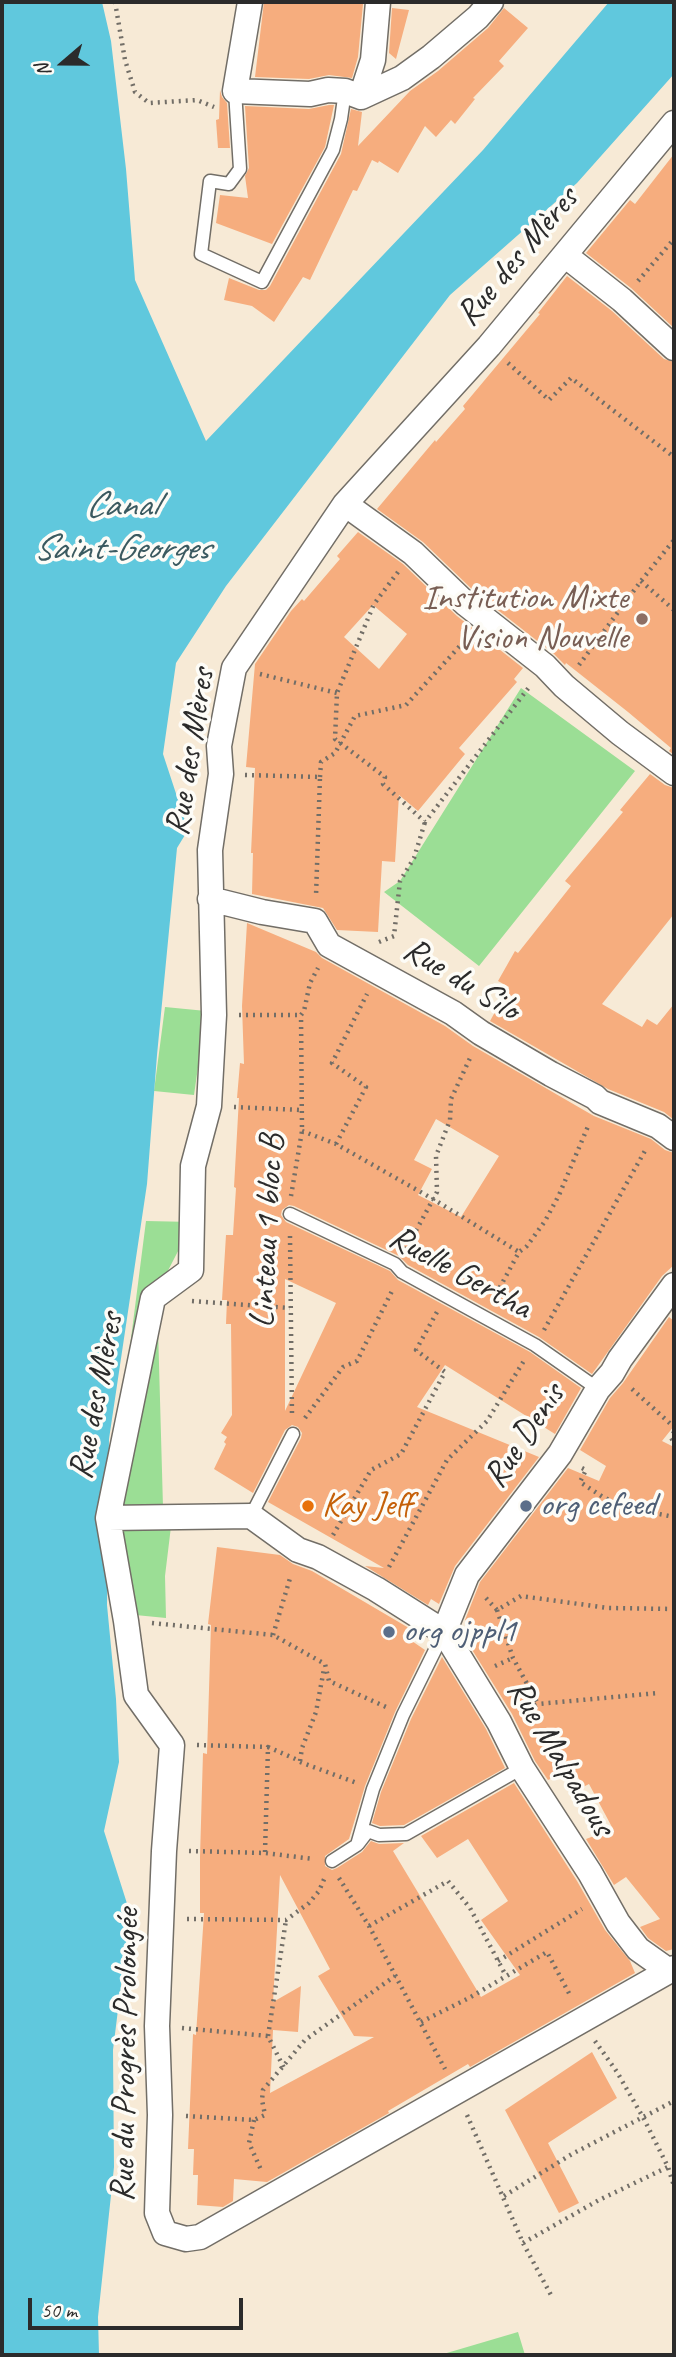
<!DOCTYPE html>
<html>
<head>
<meta charset="utf-8">
<style>
  body { margin:0 }
  #map { position:relative; width:676px; height:2357px; overflow:hidden; background:#f7ead6; font-family:Caveat,sans-serif }
  canvas { display:block }
  .frame { position:absolute; inset:0; border:4px solid #2b2b2b; pointer-events:none }
  .north { position:absolute; left:28px; top:28px; width:70px; height:70px; -webkit-text-stroke:5px #fdfcf7; paint-order:stroke; rotate:250deg; font-size:19px; font-weight:700; line-height:28px; text-align:center; color:#2b2b2b }
  .north::after { content:''; display:block; margin:auto; width:24px; height:32px; background:#2b2b2b; clip-path:polygon(50% 0,100% 100%,50% 72%,0 100%) }
  .scale { position:absolute; left:28px; top:2298px; width:215px; height:32px; box-sizing:border-box; border:4px solid #2b2b2b; border-top:0; padding-left:9px; font-size:21px; line-height:24px; white-space:nowrap; color:#2b2b2b; -webkit-text-stroke:5px #fdfcf7; paint-order:stroke }
</style>
</head>
<body>
<div id="map">
<canvas width="676" height="2357"></canvas>
<div class="frame"></div>
<div class="north">N</div>
<div class="scale">50 m</div>
</div>
<script>
const ctx = document.querySelector('canvas').getContext('2d');
ctx.lineJoin = 'round';
function fill(path, color) { ctx.fillStyle = color; ctx.fill(path, 'evenodd'); }
const shape = rows => new Path2D(rows.map(r => 'M' + r).join(''));
function stroke(path, color, width, dash) { ctx.strokeStyle = color; ctx.lineWidth = width; ctx.lineCap = dash ? 'butt' : 'round'; ctx.setLineDash(dash || []); ctx.stroke(path); }
function drawText(font, color, halo, rows, align = 'center') {
  ctx.font = font + ' Caveat,sans-serif'; ctx.lineWidth = 7; ctx.setLineDash([]); ctx.textBaseline = 'middle'; ctx.strokeStyle = halo; ctx.fillStyle = color; for (const [text, x, y, turn = 0] of rows) {
    ctx.save(); ctx.translate(x, y); ctx.rotate((+turn || 0) * Math.PI / 180); ctx.textAlign = isNaN(turn) ? turn : align; if (halo) ctx.strokeText(text, 0, 0); ctx.fillText(text, 0, 0); ctx.restore();
  }
}
const green = shape([
  [521,688,635,771,479,966,384,892,400,881],
  [165,1007,206,1011,194,1095,154,1091],
  [146,1221,193,1222,157,1292,163,1507,173,1510,165,1576,166,1618,115,1613,108,1518],
  [518,2332,525,2355,440,2355]
]);
const water = shape([
  [2,2,102,2,111,41,126,169,135,280,206,441,483,150,609,2,674,2,674,74,577,183,450,295,226,586,176,663,163,754,188,830,177,848,157,1055,147,1184,109,1439,107,1605,116,1699,119,1762,104,1831,130,1913,113,2050,114,2167,98,2317,99,2355,2,2355]
]);
const building = shape([
  [264,2,344,2,363,4,358,57,352,78,329,75,309,79,255,77],
  [392,8,409,10,396,59,389,53],
  [504,8,528,28,499,61,504,66,473,98,475,99,455,124,451,120,436,137,425,126,398,173,379,161,378,163,372,160,357,191,353,190,310,280,303,277,274,322,252,306,224,300,229,278,259,290,266,290,270,286,341,154,351,109,362,112,358,146,410,91,438,71,488,28],
  [220,90,222,97,227,103,230,148,218,148,216,120,219,119],
  [329,105,334,105,325,147,272,244,216,223,220,195,248,198,245,176,249,168,245,106,309,109],
  [674,154,674,328,631,288,586,253,630,200,635,204],
  [567,276,612,311,664,359,674,362,674,755,669,751,671,748,628,712,566,663,565,665,554,654,476,593,423,542,377,509,435,440,436,442,465,409,463,406,540,314,538,313],
  [358,532,403,564,457,616,523,668,514,679,517,682,459,748,465,754,418,811,399,795,395,862,382,861,378,932,337,930,323,908,252,894,253,853,251,853,255,768,246,767,255,664,291,611,302,599,304,601,340,559,337,556],
  [373,605,407,634,379,669,344,637],
  [650,774,665,785,674,788,674,914,602,1004,642,1027,647,1019,657,1025,674,1004,674,1120,664,1112,608,1089,490,1021,509,987,498,981,515,951,518,953,571,886,565,881,623,812,620,810],
  [247,923,316,952,322,958,445,1026,473,1046,594,1116,651,1139,665,1150,674,1153,674,1265,662,1276,592,1374,539,1337,408,1265,399,1256,294,1206,289,1205,282,1210,281,1215,286,1222,390,1271,398,1280,530,1352,581,1388,555,1434,445,1365,417,1407,539,1457,455,1566,439,1604,431,1599,428,1605,365,1566,384,1568,268,1502,301,1438,302,1433,298,1427,292,1425,285,1430,253,1493,214,1469,226,1444,224,1442,227,1437,221,1433,232,1415,231,1324,226,1324,227,1300,222,1300,226,1235,233,1235,236,1188,234,1187,239,1098,237,1098,240,1063,244,1064,242,1006],
  [436,1119,499,1156,461,1217,418,1195,432,1169,414,1160],
  [285,1279,336,1303,285,1411],
  [669,1317,674,1321,674,1426,662,1441,674,1447,674,1949,666,1951,648,1938,640,1927,660,1919,626,1877,614,1885,586,1839,613,1829,589,1784,583,1787,574,1769,548,1780,535,1761,512,1714,466,1640,481,1630,465,1620,480,1582,568,1468,599,1481,606,1466,580,1450,610,1398,623,1383],
  [217,1547,280,1555,293,1564,312,1571,414,1631,409,1639,425,1650,395,1712,365,1786,349,1839,325,1856,325,1866,332,1870,337,1868,362,1852,371,1841,379,1844,404,1843,393,1851,481,1997,520,1975,481,1920,508,1901,468,1839,437,1858,421,1836,514,1783,577,1881,605,1930,630,1961,635,1973,470,2067,468,2064,388,2111,389,2113,267,2182,234,2179,233,2201,223,2207,197,2205,198,2175,193,2175,194,2149,188,2149,193,2034,196,2035,204,1913,200,1913,200,1857,203,1753,207,1754,211,1625,208,1624],
  [280,1875,330,1969,318,1976,354,2036,374,2037,270,2093,273,2030,298,2032,301,1986,273,2002],
  [442,1657,486,1729,505,1768,404,1825,380,1826,372,1823,381,1792,411,1719],
  [592,2052,617,2098,548,2143,579,2203,559,2213,505,2110]
]);
const path = shape([
  [115,2,125,60,135,92,149,103,197,100,214,107],
  [638,281,674,239],
  [508,363,549,400,571,378,674,457],
  [398,572,374,604,337,693,335,739,385,777,383,784,425,822,530,686],
  [641,581,674,610],
  [579,665,641,581,674,540],
  [260,674,337,693],
  [245,775,320,777,316,896],
  [320,777,321,762,335,753,355,716,406,705,469,636],
  [379,942,394,936,400,881,414,858,425,822],
  [239,1015,300,1015],
  [234,1107,301,1110],
  [302,1131,336,1144,433,1199,519,1252],
  [336,1144,366,1087,332,1063,367,994],
  [291,1196,302,1131,301,1015,304,1011,310,983,318,968],
  [290,1236,292,1416],
  [406,1249,437,1192,436,1156,450,1120,451,1099,471,1056],
  [493,1300,519,1252,527,1246,545,1221,559,1195,589,1124],
  [192,1301,290,1308],
  [544,1330,646,1149],
  [632,1389,674,1427],
  [305,1418,343,1367,357,1361,393,1289],
  [674,1432,671,1438,674,1442],
  [582,1468,586,1470,580,1482,603,1497,624,1507,674,1517],
  [333,1535,371,1470,401,1454,445,1372,416,1350,437,1312],
  [389,1567,447,1460,487,1421,525,1359],
  [486,1598,497,1610,521,1596,608,1608,674,1609],
  [497,1610,513,1658,538,1704],
  [152,1623,273,1635,325,1664,329,1681,386,1707],
  [273,1635,291,1575],
  [495,1666,513,1658],
  [522,1711,538,1704,658,1693],
  [197,1745,268,1747],
  [300,1762,357,1783],
  [189,1851,265,1853,313,1859],
  [265,1852,268,1747,300,1761,302,1748,316,1712,324,1669],
  [339,1878,369,1926,445,2069],
  [187,1919,286,1920,309,1903,319,1891,325,1877],
  [369,1926,448,1881,470,1908,505,1974],
  [498,1961,582,1909],
  [421,2022,469,1998,547,1952,571,1997],
  [182,2028,268,2036,284,2068],
  [268,2036,286,1920],
  [595,2041,617,2072,644,2119,668,2167,674,2186],
  [467,2115,523,2243,551,2295],
  [186,2116,254,2120,265,2115,262,2100,263,2090,305,2040,395,1976],
  [254,2120,249,2143,262,2172],
  [504,2196,572,2154,674,2101],
  [523,2243,599,2200,668,2167]
]);
const service = shape([
  [235,91,240,169,229,184,210,181,201,254,262,282,333,150,341,119,345,91],
  [290,1214,395,1264,402,1272,535,1345,598,1389],
  [251,1516,293,1434],
  [358,1844,368,1831,379,1835,406,1834,522,1768],
  [332,1861,357,1845,373,1789,403,1715,444,1632]
]);
const minor = shape([
  [250,2,235,91,310,94,328,90,345,91,361,97,402,78,431,57,478,17,491,2],
  [361,97,373,60,378,2],
  [674,123,489,346,345,504,234,668,219,746,221,774,210,850,214,1015,209,1106,193,1166,191,1270,153,1298,108,1518,126,1621,136,1695,172,1745,164,1851,157,2026,160,2115,157,2213,165,2233,186,2239,200,2237,674,1968],
  [566,256,622,300,674,348],
  [345,504,413,553,466,604,545,666,564,686,620,733,674,773],
  [210,899,262,912,315,921,329,945,453,1013,481,1033,551,1074,595,1097,600,1102,658,1126,674,1138],
  [108,1518,251,1516,298,1550,318,1557,376,1589,444,1632,499,1722,522,1768,590,1873,618,1923,638,1949,669,1971],
  [444,1632,467,1575,560,1454,598,1389,612,1373,620,1359,674,1285]
]);
const markers = [
  [642,619,7,"#8d6e63"],
  [308,1506,7,"#e8710a"],
  [526,1506,7,"#5c6f8a"],
  [389,1632,7,"#5c6f8a"]
];
const streetNames = [
  ["Rue des Mères",518,257,-50],
  ["Rue des Mères",191,752,-81],
  ["Rue du Silo",461,980,31],
  ["Linteau 1 bloc B",268,1231,-87],
  ["Ruelle Gertha",460,1273,29],
  ["Rue des Mères",97,1396,-79],
  ["Rue Denis",525,1436,-56],
  ["Rue Malpadous",560,1758,59],
  ["Rue du Progrès Prolongée",126,2055,-89]
];
const educationNames = [
  ["Institution Mixte",628,599],
  ["Vision Nouvelle",628,639]
];
const foodNames = [
  ["Kay Jeff",322,1506]
];
const serviceNames = [
  ["org cefeed",540,1506],
  ["org ojppl1",403,1632]
];
const waterNames = [
  ["Canal",121,506],
  ["Saint-Georges",121,549]
];
fill(green, '#9bde95');
fill(water, '#60c8dd');
fill(building, '#f6ad7e');
stroke(service, '#726e67', 15);
stroke(minor, '#726e67', 27);
stroke(path, '#726e67', 4.5, [2, 5]);
stroke(service, '#fff', 12);
stroke(minor, '#fff', 24);
for (const [x, y, r, color] of markers) { const dot = new Path2D(); dot.arc(x, y, r, 0, 2 * Math.PI); ctx.fillStyle = color; ctx.fill(dot); stroke(dot, '#fdfcf7', 2.5); }
drawText('35px', '#2b2b2b', '#fdfcf7', streetNames);
drawText('35px', '#785e54', '#fdfcf7', educationNames, 'right');
drawText('35px', '#c56008', '#fdfcf7', foodNames, 'left');
drawText('35px', '#4e5e75', '#fdfcf7', serviceNames, 'left');
drawText('italic 37px', '#3b5a60', '#fdfcf7', waterNames);
</script>
</body>
</html>
